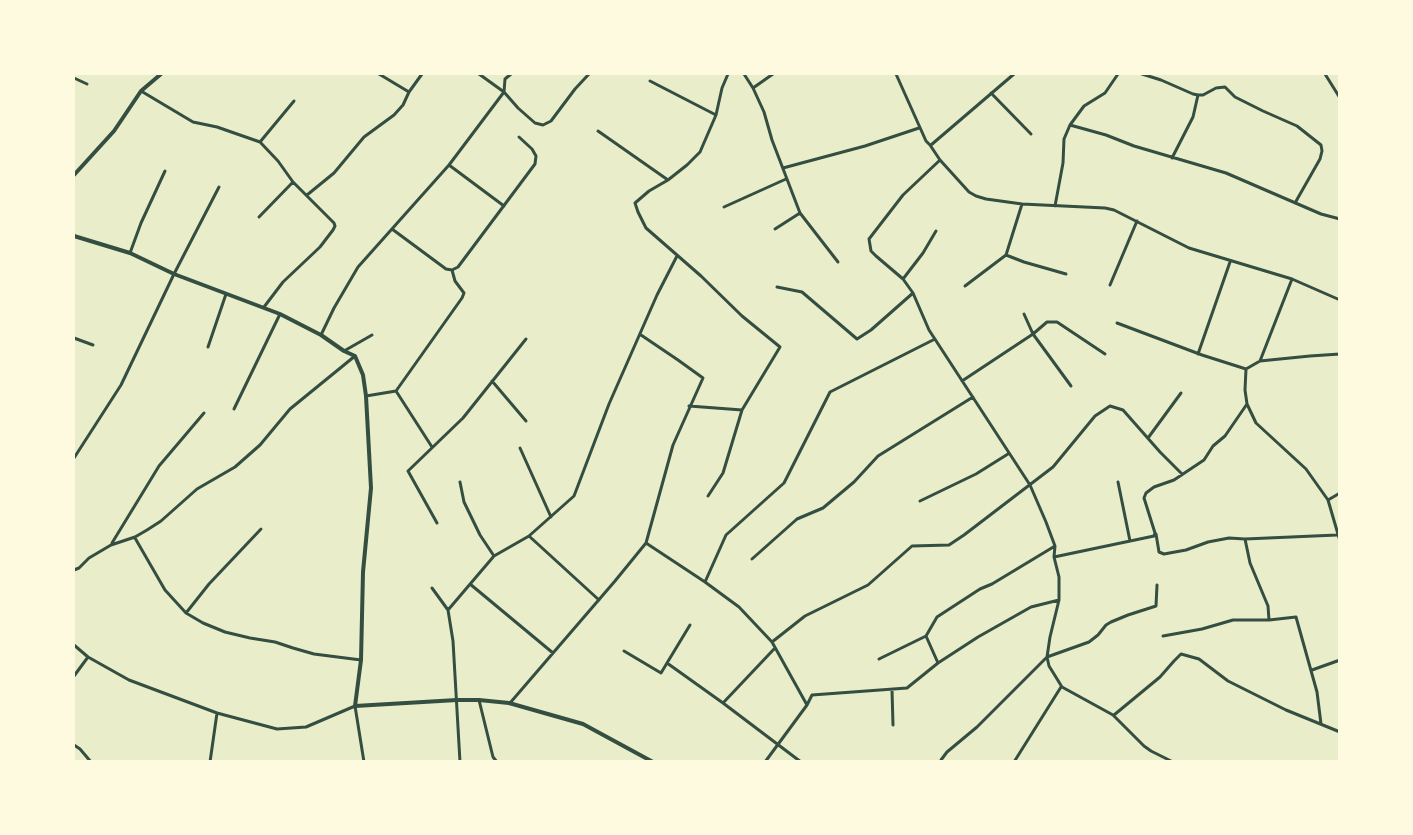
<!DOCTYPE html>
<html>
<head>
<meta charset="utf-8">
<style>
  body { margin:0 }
  #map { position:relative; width:1413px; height:835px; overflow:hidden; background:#e9edc9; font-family:"Public Sans",sans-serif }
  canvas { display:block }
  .frame { position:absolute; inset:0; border:75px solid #fefae0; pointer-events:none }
</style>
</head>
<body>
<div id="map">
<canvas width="1413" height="835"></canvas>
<div class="frame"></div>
</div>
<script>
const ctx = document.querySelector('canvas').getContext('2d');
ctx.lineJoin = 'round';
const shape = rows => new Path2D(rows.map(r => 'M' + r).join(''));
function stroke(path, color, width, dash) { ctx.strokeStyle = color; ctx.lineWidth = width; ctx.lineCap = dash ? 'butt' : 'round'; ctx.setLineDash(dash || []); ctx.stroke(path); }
const minor = shape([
  [379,74,409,92],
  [479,74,504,92,518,108,535,123,543,125,551,121,575,89,589,74],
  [744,74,753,88,764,112,772,140,800,213,838,262],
  [896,74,926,141,930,145,940,160,969,192,976,196,986,199,1022,204,1105,208,1114,210,1189,248,1292,279,1340,300],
  [1142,74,1161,80,1193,94,1198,95,1203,95,1216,88,1225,87,1235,97,1263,111,1297,126,1321,145,1322,151,1320,159,1295,203],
  [1325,74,1340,98],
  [74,78,87,84],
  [650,81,716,115],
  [753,88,773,74],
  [141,91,193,122,217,127,260,142,278,161,293,182,334,223,335,226,333,230,320,247,283,282,264,307],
  [991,93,1031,134],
  [1070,125,1106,135,1134,146,1226,173,1321,214,1340,219],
  [598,131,668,180],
  [260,142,294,101],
  [931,145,1014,74],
  [1172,158,1193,117,1198,95],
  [940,160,903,195,869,239,871,251,876,256,903,279,913,293,929,330,1030,485,1046,522,1055,546,1054,557,1059,577,1059,600,1050,637,1047,657,1049,666,1054,674,1062,687,1113,715,1144,746,1151,751,1173,762],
  [449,165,504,206],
  [783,168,865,146,919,128],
  [307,195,334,173,364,137,394,115,403,105,409,92,422,74],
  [1055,206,1063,163,1064,139,1070,125,1084,106,1105,93,1118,74],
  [724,207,786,179],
  [259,217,293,182],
  [392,229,446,269,452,270,458,267,535,164,536,156,532,149,519,137],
  [775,229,800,213],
  [130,253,141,223,165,171],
  [1006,255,1024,262,1066,274],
  [903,279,923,253,936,231],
  [1110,285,1137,221],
  [965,286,1006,255,1022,204],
  [777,287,802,292,857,339,871,330,913,293],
  [1024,314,1033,334,1071,386],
  [1117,323,1202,355,1246,369],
  [321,335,334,308,358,267,449,165,504,92,505,79,511,74],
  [74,338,93,345],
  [208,347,226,294],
  [344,351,372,335],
  [1198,354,1230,262],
  [1340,354,1310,356,1260,361,1246,369,1245,390,1247,404,1256,423,1306,469,1328,500,1340,541],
  [1260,361,1292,279],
  [492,381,526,421],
  [962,381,1033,334,1047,322,1057,322,1105,354],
  [396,391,462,298,464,293,455,281,452,270],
  [366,396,396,391,432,447],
  [689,406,742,410],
  [234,409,280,314],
  [1148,438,1181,393],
  [520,448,551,517],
  [74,458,121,385,174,274,219,187],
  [460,482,464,502,480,535,494,556],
  [1118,482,1130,541],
  [708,496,723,473,742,410,780,347,742,316,701,276,646,228,638,212,635,203,649,191,668,180,687,165,700,152,716,115,722,88,728,74],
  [1328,500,1340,493],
  [920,501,976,474,1008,454],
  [437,523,408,471,463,418,526,339],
  [1156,534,1159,552,1164,554,1186,550,1208,542,1229,538,1245,539,1337,535],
  [529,536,599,600],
  [135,538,165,590,186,613,203,623,225,632,250,638,275,642,293,648,314,654,361,660],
  [1245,539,1250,563,1268,606,1269,620],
  [112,543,159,466,204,413],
  [646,543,705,582,739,607,772,642,807,705],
  [1054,557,1154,536,1155,533,1144,498,1146,493,1154,487,1174,480,1204,460,1213,446,1225,436,1247,404],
  [752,559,797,519,823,508,854,482,878,456,973,397],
  [74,570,79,568,89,558,111,545,135,537,147,530,161,521,197,489,235,467,260,445,290,409,355,356],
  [705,582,726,535,784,483,830,392,935,339],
  [470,584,553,653],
  [432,588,448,610,453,641,460,762],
  [448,610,494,556,529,536,574,496,609,404,657,295,677,256],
  [186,613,209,584,261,529],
  [1163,636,1202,629,1233,620,1269,620,1296,617,1317,692,1321,724],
  [772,642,805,616,868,585,912,546,949,545,964,535,1053,467,1095,416,1110,406,1123,410,1160,452,1182,474],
  [74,645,88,657,129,680,217,713,277,729,306,727,355,706,364,762],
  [624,651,661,673,667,663,723,703,801,762],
  [879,659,926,636],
  [667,663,690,625],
  [938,663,926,636,937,617,980,589,992,584,1055,546],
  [1312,670,1340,660],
  [74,676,88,657],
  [892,690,893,725],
  [479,700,493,757,497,762],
  [510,703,615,581,646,543,673,445,703,378,678,360,641,335],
  [723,703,775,648],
  [1114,715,1160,677,1174,661,1181,654,1199,659,1228,681,1286,710,1340,732],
  [74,745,80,749,91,762],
  [210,762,217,713],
  [765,762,807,705,812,695,907,688,938,663,978,637,1031,607,1059,600],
  [942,762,941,760,947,752,977,727,1047,657,1089,642,1098,635,1106,625,1111,622,1128,615,1156,606,1157,585],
  [1014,762,1061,687]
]);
const tertiary = shape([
  [74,175,114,131,141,91,161,74],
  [74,236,130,253,174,274,280,314,321,335,344,351,355,356,363,375,366,396,371,488,363,572,361,660,355,706,457,700,479,700,509,703,583,724,653,762]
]);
stroke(minor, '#344e41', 3);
stroke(tertiary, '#344e41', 4);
</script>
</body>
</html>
